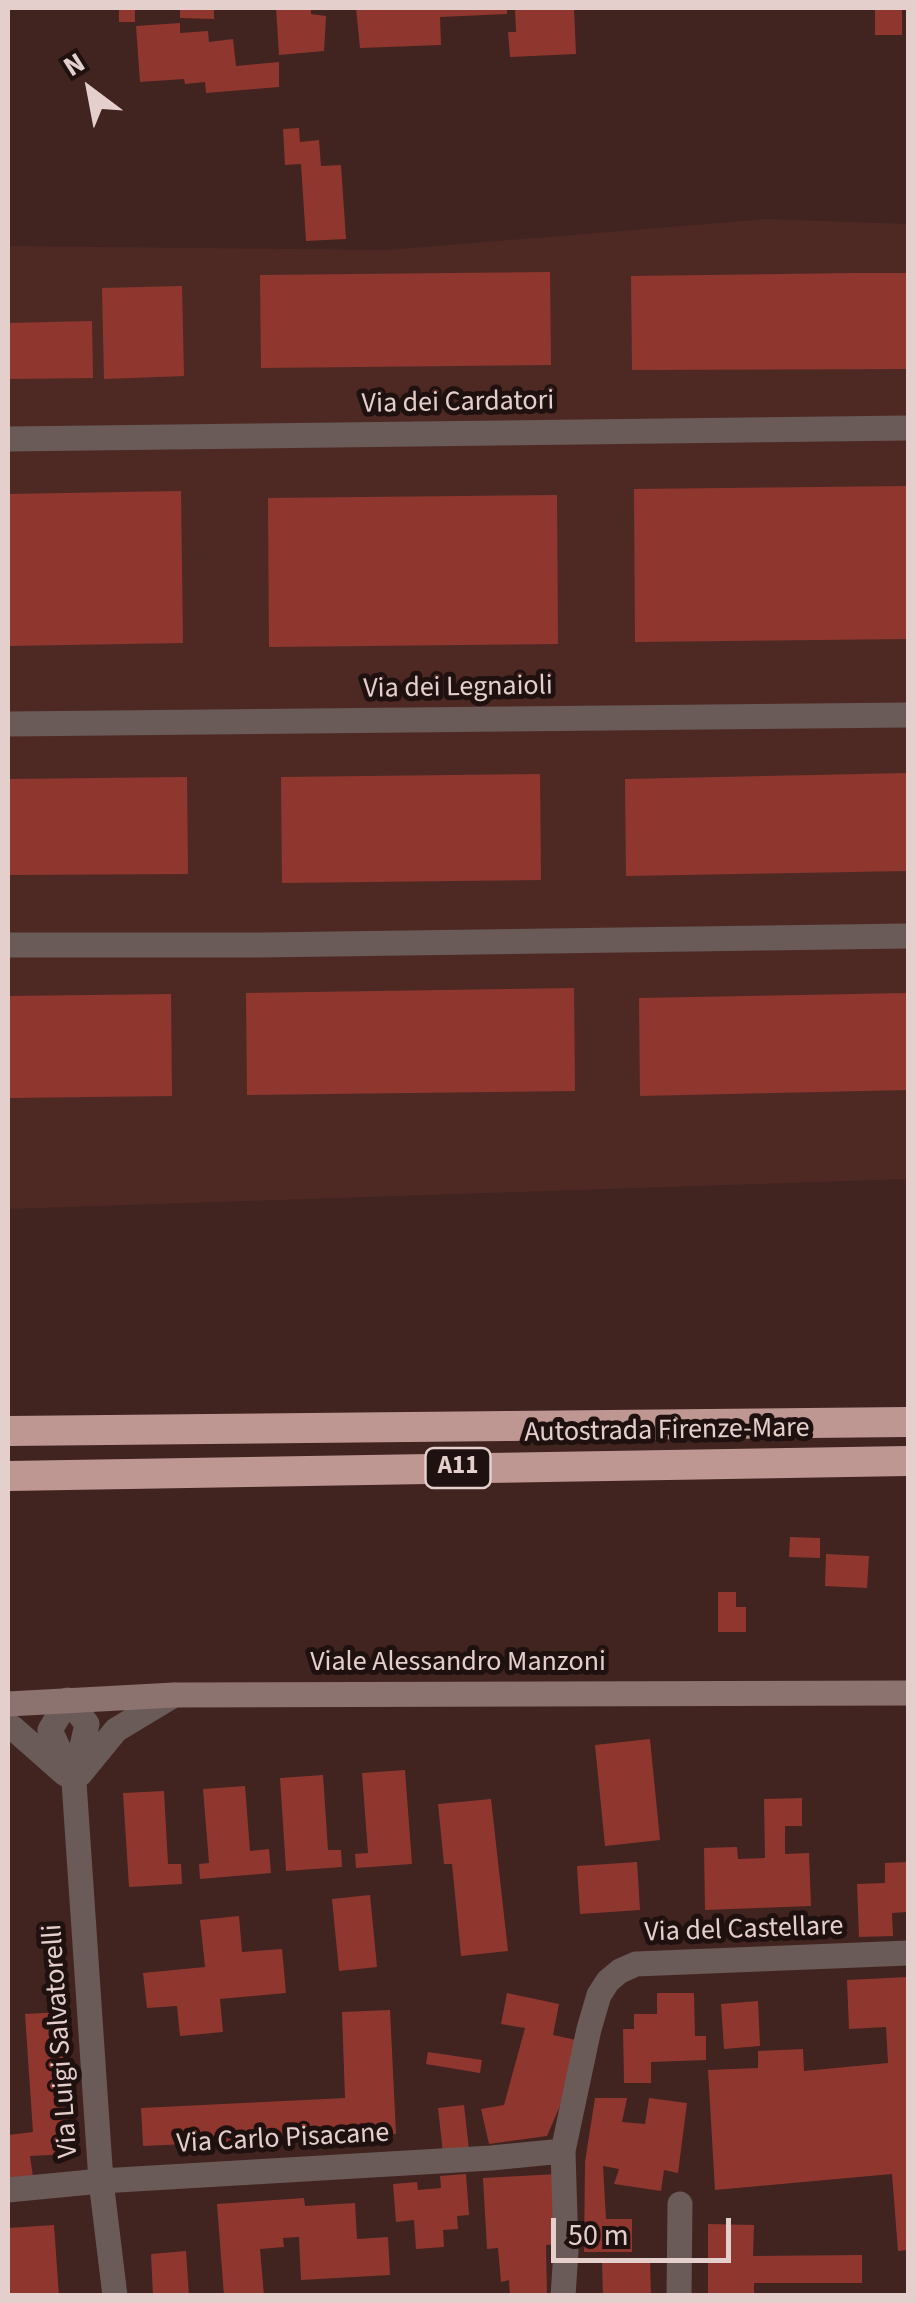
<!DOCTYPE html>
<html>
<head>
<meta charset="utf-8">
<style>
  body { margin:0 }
  #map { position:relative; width:916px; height:2303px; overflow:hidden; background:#412320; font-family:"Source Sans 3",sans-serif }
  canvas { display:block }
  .frame { position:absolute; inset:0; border:10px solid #e4cfcc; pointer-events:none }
  .north { position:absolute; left:40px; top:40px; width:100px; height:100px; -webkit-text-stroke:8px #1f110f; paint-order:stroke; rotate:328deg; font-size:28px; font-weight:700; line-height:40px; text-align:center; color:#e4cfcc }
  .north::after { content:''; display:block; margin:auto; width:35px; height:45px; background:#e4cfcc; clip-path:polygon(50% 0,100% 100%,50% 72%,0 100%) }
  .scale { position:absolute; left:551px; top:2218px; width:180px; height:45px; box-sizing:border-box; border:5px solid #e4cfcc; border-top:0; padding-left:12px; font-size:30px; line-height:35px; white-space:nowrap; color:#e4cfcc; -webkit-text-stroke:8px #1f110f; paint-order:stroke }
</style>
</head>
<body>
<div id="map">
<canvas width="916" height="2303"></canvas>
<div class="frame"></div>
<div class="north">N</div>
<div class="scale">50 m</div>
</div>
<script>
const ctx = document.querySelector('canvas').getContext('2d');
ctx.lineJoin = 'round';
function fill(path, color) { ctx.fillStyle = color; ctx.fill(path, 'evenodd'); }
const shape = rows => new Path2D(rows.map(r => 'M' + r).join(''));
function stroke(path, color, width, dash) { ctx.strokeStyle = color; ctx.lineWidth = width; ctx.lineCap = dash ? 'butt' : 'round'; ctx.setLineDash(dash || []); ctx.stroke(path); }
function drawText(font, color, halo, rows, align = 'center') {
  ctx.font = font + ' "Source Sans 3",sans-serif'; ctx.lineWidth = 10; ctx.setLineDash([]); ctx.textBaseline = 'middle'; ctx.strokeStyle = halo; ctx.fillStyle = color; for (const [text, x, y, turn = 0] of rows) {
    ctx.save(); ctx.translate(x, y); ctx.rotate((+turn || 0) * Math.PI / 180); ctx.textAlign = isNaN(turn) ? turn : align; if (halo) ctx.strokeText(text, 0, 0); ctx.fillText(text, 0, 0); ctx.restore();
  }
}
const built = shape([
  [767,219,908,224,908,1179,8,1209,8,246,388,250]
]);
const building = shape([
  [119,8,135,8,135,22,119,22],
  [180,8,214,8,214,19,180,18],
  [276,8,311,8,311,14,326,16,324,51,279,55],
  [356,8,507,8,507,14,440,17,441,45,360,48],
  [515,8,574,8,576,54,510,57,508,32,516,32],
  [875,8,902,8,902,35,875,35],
  [180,23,180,33,208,31,209,42,233,39,236,66,279,62,279,87,206,93,205,82,185,84,184,79,140,82,136,26],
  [299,128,300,142,319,140,321,166,341,165,346,239,306,241,301,164,285,165,283,129],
  [550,272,551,365,261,368,260,275],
  [858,273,908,273,908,369,632,370,631,276],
  [182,286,184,376,104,379,102,288],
  [92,321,93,378,8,379,8,323],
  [908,486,908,639,635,642,634,489],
  [181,491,183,643,8,646,8,494],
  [557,495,558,644,269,647,268,498],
  [908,773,908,871,626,876,625,779],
  [540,774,541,880,282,883,281,777],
  [187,777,188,874,8,875,8,779],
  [574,988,575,1091,247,1095,246,993],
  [908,993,908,1090,640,1096,639,998],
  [171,994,172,1096,8,1098,8,996],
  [790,1537,820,1538,820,1558,789,1557],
  [826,1554,869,1556,867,1588,825,1586],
  [718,1592,736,1592,736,1607,746,1607,746,1632,718,1632],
  [650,1739,660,1840,605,1846,595,1745],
  [405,1770,412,1864,356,1868,355,1854,368,1853,362,1773],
  [323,1775,328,1850,341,1850,342,1867,286,1871,280,1778],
  [245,1786,250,1851,269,1849,271,1873,200,1879,199,1864,209,1863,203,1789],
  [164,1791,168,1864,181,1864,182,1884,129,1887,123,1793],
  [802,1798,802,1826,785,1826,785,1854,809,1853,811,1906,705,1910,704,1848,737,1847,738,1859,765,1858,764,1799],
  [491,1799,508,1951,461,1956,452,1864,444,1864,438,1804],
  [637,1862,640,1910,580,1914,577,1866],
  [908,1862,908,1912,892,1913,893,1936,859,1937,857,1884,885,1883,885,1863],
  [370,1895,377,1967,339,1971,332,1899],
  [239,1916,242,1952,282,1949,286,1993,220,1999,223,2032,180,2036,177,2006,147,2008,143,1973,205,1967,200,1920],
  [908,1977,908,2250,898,2251,892,2174,715,2190,708,2070,758,2068,758,2051,803,2049,804,2071,888,2063,886,2027,849,2029,847,1980],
  [507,1993,559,2004,553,2035,576,2040,560,2106,547,2136,489,2144,481,2109,504,2105,525,2028,501,2024],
  [657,1993,694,1993,695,2036,706,2036,706,2060,651,2062,651,2083,624,2083,623,2029,634,2029,634,2014,657,2014],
  [758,2001,760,2046,724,2049,721,2004],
  [390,2010,396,2134,143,2146,141,2108,345,2098,342,2012],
  [61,2012,70,2154,30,2156,33,2177,8,2180,8,2135,33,2132,25,2014],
  [428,2052,482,2060,480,2073,426,2064],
  [595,2098,627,2098,622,2122,645,2124,649,2098,687,2103,678,2173,664,2170,661,2191,614,2184,619,2169,603,2166,606,2219,632,2219,632,2252,584,2252,585,2162],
  [464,2105,469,2150,443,2153,438,2108],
  [466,2174,469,2215,457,2216,458,2229,443,2230,444,2247,416,2249,414,2220,396,2222,393,2184,417,2182,418,2190,441,2188,440,2176],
  [558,2174,562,2244,546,2245,547,2296,510,2296,509,2280,501,2282,498,2248,487,2249,483,2178],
  [304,2198,305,2206,355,2203,357,2239,388,2237,390,2275,301,2280,299,2237,283,2238,284,2247,260,2249,264,2296,224,2296,217,2204],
  [708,2224,754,2225,753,2256,862,2255,862,2283,754,2283,754,2296,708,2296],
  [54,2225,59,2296,9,2296,8,2228],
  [186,2251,189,2296,153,2296,151,2254],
  [650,2260,651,2296,603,2296,602,2261]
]);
const street = shape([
  [8,439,908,428],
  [8,724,908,715],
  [8,945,261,945,908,936],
  [8,1725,14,1729,65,1774],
  [80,1774,116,1730,174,1695],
  [74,1782,50,1730,68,1700,87,1724,74,1782,101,2181,115,2296],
  [8,2190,101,2181,491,2158,563,2151],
  [563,2296,566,2251,563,2151,589,2029,599,1995,608,1981,620,1971,636,1964,908,1953],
  [679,2296,680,2204]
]);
const secondary = shape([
  [8,1704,174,1695,908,1693]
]);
const highway = shape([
  [8,1431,908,1422],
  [8,1476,908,1461]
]);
const shields = [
  [458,1468,65]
];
const shieldNames = [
  ["A11",458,1468]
];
const streetNames = [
  ["Via dei Cardatori",458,404,-1],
  ["Via dei Legnaioli",458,689,-1],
  ["Autostrada Firenze-Mare",667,1432,-1],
  ["Viale Alessandro Manzoni",458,1664],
  ["Via del Castellare",744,1931,-2],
  ["Via Luigi Salvatorelli",62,2041,-94],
  ["Via Carlo Pisacane",283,2140,-3]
];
fill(built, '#4e2924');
fill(building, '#8f372f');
stroke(street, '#6a5a58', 25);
stroke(secondary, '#8c736f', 25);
stroke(highway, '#be9792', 30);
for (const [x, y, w] of shields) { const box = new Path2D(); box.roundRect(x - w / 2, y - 20, w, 40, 8); ctx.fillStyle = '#1f110f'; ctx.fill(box); stroke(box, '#e4cfcc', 2.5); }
drawText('bold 25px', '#e4cfcc', null, shieldNames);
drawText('28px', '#e4cfcc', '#1f110f', streetNames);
</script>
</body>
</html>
